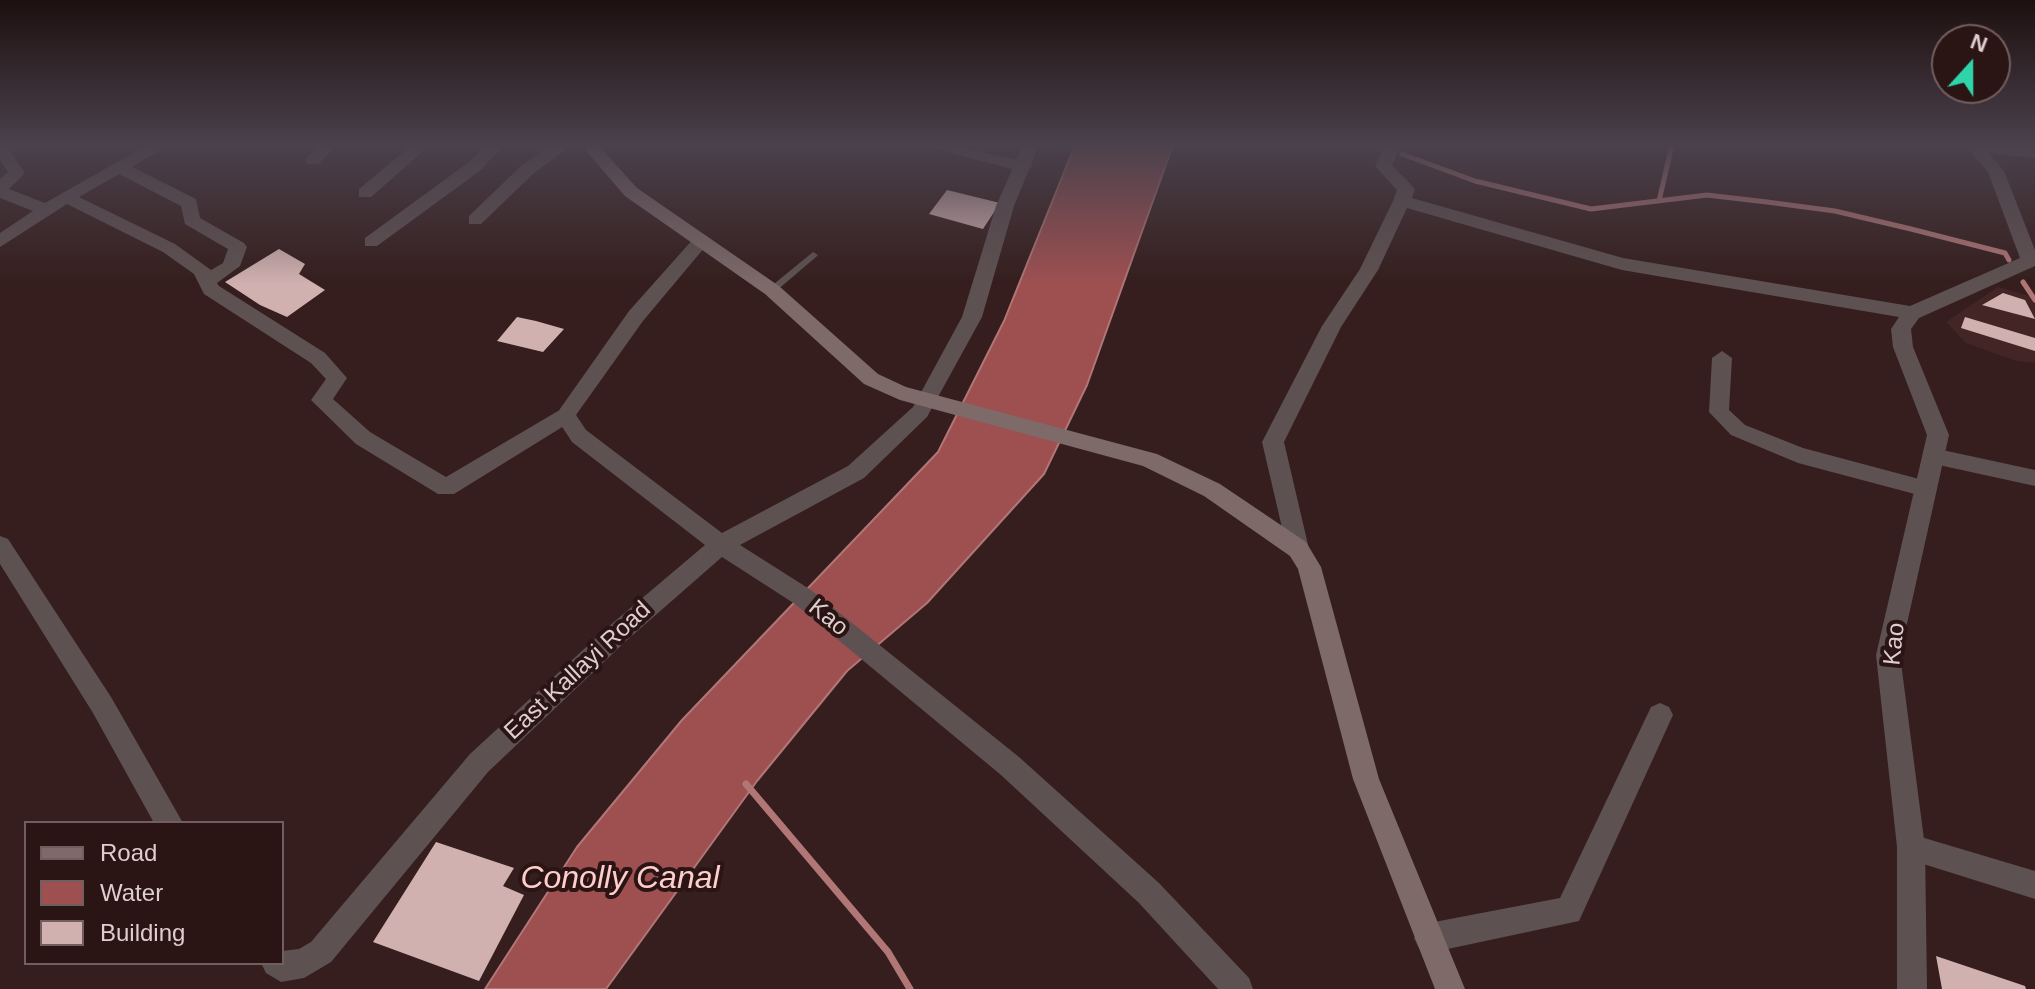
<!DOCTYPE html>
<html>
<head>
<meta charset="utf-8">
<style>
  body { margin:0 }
  #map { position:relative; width:2035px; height:989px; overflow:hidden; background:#351e1d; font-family:Helvetica,sans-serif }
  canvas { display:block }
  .legend { position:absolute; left:24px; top:821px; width:260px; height:144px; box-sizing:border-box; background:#2a1414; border:2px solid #725e5e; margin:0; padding:10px 14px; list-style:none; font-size:24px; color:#dececd }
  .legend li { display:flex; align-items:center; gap:16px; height:40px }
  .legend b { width:40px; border:2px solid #725e5e }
  .north { position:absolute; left:1931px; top:24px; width:80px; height:80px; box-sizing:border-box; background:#2a1414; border:2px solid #725e5e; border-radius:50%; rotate:21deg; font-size:22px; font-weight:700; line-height:32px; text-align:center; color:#dececd }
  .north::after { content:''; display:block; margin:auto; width:28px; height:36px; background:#30d4aa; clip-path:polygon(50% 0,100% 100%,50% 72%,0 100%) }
</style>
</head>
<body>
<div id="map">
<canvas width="2035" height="989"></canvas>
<ul class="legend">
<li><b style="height:10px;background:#7d6a69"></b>Road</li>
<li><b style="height:22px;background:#9e5051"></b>Water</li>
<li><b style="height:22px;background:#d0b1b0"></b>Building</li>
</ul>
<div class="north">N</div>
</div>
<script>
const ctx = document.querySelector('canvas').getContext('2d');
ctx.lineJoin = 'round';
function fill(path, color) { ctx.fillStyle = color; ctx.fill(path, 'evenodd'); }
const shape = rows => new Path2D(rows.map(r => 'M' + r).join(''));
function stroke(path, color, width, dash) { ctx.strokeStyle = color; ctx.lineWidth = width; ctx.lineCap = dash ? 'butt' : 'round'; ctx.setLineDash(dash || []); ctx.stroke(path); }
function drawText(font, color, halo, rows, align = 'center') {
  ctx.font = font + ' Helvetica,sans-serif'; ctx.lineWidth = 8; ctx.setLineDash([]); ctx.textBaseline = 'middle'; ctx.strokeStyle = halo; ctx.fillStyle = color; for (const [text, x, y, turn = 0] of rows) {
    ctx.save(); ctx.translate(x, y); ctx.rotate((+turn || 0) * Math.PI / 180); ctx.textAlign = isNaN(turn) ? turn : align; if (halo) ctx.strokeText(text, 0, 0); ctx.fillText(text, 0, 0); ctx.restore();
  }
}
const built = shape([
  [1998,287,2030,296,2035,305,2035,363,2016,361,1966,343,1946,322]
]);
const water = shape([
  [1075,145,1173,145,1087,385,1044,474,927,603,847,671,757,781,606,989,485,989,577,847,682,720,938,452,1004,321,1075,145]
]);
const streamFar1 = shape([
  [1402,154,1475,181,1591,209,1707,195,1767,202,1835,211,1911,229,2005,253,2009,260],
  [1659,201,1672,145],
  [2023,282,2035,300]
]);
const stream = shape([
  [746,784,888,952,910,989]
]);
const building = shape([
  [947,190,1000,203,983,229,929,214],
  [279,249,305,264,299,274,325,290,287,317,260,305,225,282],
  [2003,293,2025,300,2035,319,1982,305],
  [517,317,536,321,564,329,543,352,497,341],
  [1965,317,2035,338,2035,351,1961,328],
  [436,842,514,868,503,886,524,895,479,981,373,942],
  [1936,956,2025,986,2026,989,1942,989]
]);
const service = shape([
  [813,252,818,255,816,257,775,292,769,292,769,288,813,252]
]);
const minor = shape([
  [0,145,6,145,25,173,9,189,45,203,147,145,168,145,132,167,196,199,200,218,244,243,247,247,240,266,217,283,219,286,325,353,347,378,333,399,370,432,446,477,558,411,572,411,575,416,572,421,454,494,438,494,356,444,311,400,326,379,311,363,204,294,194,274,163,252,67,204,0,247,0,233,33,211,0,198,0,179,8,172,0,160,0,145],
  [119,174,181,206,185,224,228,249,223,263,211,270,175,244,79,197,119,174],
  [318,145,336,145,319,164,307,164,305,160,318,145],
  [412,145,430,145,371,197,359,197,359,189,412,145],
  [486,145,504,145,481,170,377,246,365,246,365,238,469,162,486,145],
  [552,145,572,145,534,173,481,224,469,224,469,216,522,165,552,145],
  [920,145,951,145,1030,163,1032,167,1024,172,920,145],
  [2012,145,2035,148,2035,158,1974,151,1966,146,2012,145],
  [1722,351,1732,358,1729,410,1745,425,1803,448,1934,483,1937,489,1934,495,1926,497,1798,463,1731,435,1709,412,1712,358,1722,351],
  [1933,448,2035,470,2035,486,1925,462,1922,456,1933,448],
  [1660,703,1669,707,1673,715,1579,921,1429,953,1419,948,1414,938,1419,928,1429,923,1560,898,1651,707,1660,703],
  [1911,834,2035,871,2035,899,1901,857,1897,847,1901,837,1911,834]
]);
const tertiary = shape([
  [1023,145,1039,145,1014,206,982,317,927,417,864,478,740,545,811,590,1019,757,1159,883,1249,978,1253,989,1218,989,1139,903,1001,775,795,604,722,557,626,641,488,772,331,962,304,978,281,982,266,973,261,963,282,963,282,951,299,949,311,942,470,754,608,627,705,545,572,442,555,416,629,311,695,237,707,237,710,241,643,321,576,415,586,430,722,533,848,466,913,407,962,317,996,206,1023,145],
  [1385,145,1401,145,1392,165,1415,189,1412,198,1623,258,1910,306,2020,258,1988,172,1965,145,1982,145,2004,171,2035,250,2035,266,1919,318,1911,329,1913,347,1949,435,1900,655,1925,847,1927,989,1897,989,1897,847,1876,655,1927,435,1893,347,1891,329,1899,317,1622,270,1407,208,1378,270,1341,327,1284,442,1309,549,1306,556,1298,558,1290,556,1287,549,1262,442,1322,326,1360,269,1393,201,1397,190,1375,166,1385,145],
  [0,536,8,539,111,697,183,823,154,823,93,713,0,564,0,536]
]);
const secondary = shape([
  [581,145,598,145,637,188,779,286,878,374,906,387,1157,454,1220,484,1306,542,1321,567,1379,779,1465,989,1435,989,1353,779,1298,569,1290,556,1204,496,1143,466,900,400,864,384,765,294,625,196,581,145]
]);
const streetNames = [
  ["Kao",828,618,39],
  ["Kao",1895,644,-84],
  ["East Kallayi Road",578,671,-43]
];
const nearWaternames = [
  ["Conolly Canal",620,879]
];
fill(built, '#432525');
fill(water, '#9e5051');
stroke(water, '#b17676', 2);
stroke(streamFar1, '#b17676', 5);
stroke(stream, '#b17676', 7);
fill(building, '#d0b1b0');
fill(service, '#5e5151');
fill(minor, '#5e5151');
fill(tertiary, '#5e5151');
fill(secondary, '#7d6a69');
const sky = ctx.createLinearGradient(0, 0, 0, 284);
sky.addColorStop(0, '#1d1010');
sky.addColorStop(0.51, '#4b414c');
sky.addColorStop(1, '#4b414c00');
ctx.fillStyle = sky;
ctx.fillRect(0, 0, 2035, 284);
drawText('24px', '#dececd', '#2a1414', streetNames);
drawText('italic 32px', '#fececd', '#2a1414', nearWaternames);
</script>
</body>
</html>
